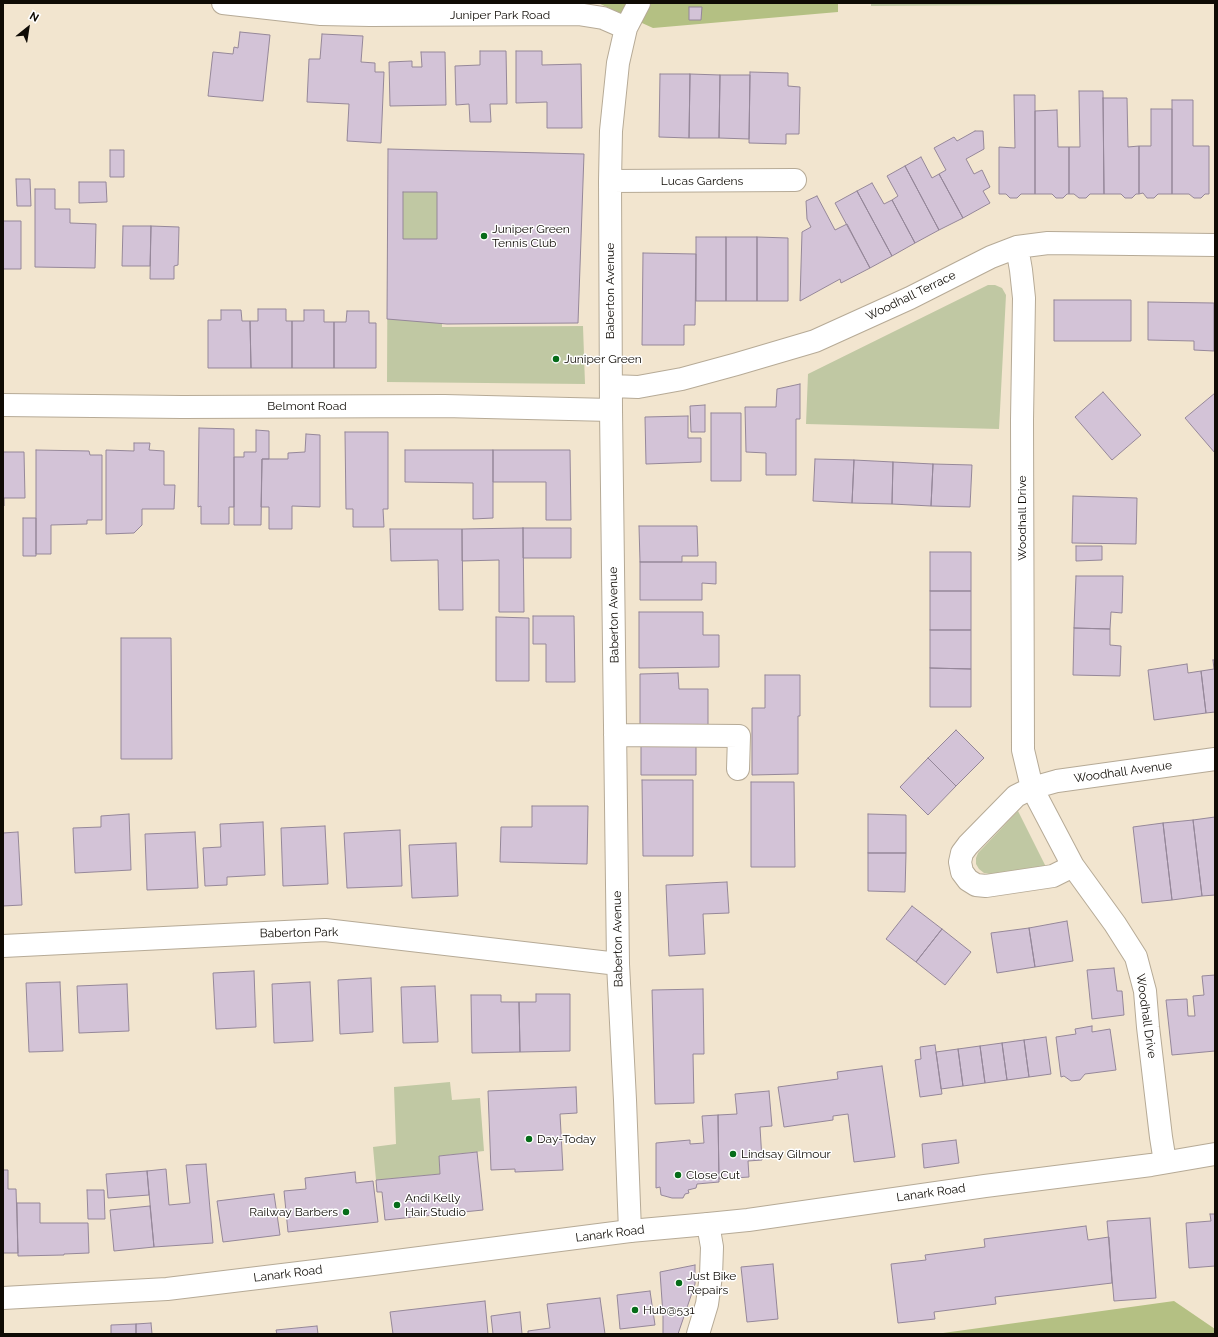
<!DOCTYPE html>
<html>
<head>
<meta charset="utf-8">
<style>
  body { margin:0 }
  #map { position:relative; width:1218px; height:1337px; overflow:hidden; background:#f2e5cf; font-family:Raleway,sans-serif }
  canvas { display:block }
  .frame { position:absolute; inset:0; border:4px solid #0f0b05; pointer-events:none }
  .north { position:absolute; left:8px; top:8px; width:40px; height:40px; -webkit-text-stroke:3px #fff; paint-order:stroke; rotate:30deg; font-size:11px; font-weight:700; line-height:16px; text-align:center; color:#0f0b05 }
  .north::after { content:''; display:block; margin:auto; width:14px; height:18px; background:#0f0b05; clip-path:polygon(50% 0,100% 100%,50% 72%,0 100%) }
</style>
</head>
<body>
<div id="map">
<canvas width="1218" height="1337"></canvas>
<div class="frame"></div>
<div class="north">N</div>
</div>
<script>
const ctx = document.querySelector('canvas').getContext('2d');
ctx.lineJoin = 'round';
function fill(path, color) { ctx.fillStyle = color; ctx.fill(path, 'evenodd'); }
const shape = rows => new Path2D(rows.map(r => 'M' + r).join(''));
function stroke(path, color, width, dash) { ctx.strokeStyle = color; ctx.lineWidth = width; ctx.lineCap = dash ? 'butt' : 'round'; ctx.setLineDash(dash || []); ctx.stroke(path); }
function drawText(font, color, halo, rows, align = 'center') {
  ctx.font = font + ' Raleway,sans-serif'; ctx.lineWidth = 3; ctx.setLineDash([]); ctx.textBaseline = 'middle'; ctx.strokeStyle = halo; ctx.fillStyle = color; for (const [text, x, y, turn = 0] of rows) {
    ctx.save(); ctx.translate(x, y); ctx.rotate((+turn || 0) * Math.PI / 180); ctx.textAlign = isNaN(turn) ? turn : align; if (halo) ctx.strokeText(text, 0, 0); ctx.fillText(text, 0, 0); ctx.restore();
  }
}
const green = shape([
  [871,3,1160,3,1160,4,871,6],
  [439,153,442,327,583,326,585,384,387,382,388,154],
  [988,285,995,285,1002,288,1006,295,999,429,806,424,808,374],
  [1018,811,1046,867,990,874,984,873,979,869,976,864,976,858,978,853],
  [450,1082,452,1100,480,1098,484,1151,439,1156,440,1174,376,1180,373,1147,396,1144,394,1087]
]);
const forest = shape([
  [598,3,838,3,838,12,653,28],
  [1174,1301,1215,1329,1215,1334,936,1334]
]);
const building = shape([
  [689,7,702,7,701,20,689,20,689,7],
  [240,32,270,35,263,101,208,96,213,52,233,54,234,47,238,48,240,32],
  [322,34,363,36,361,62,375,63,375,72,384,72,381,143,347,141,349,104,307,102,309,59,320,59,322,34],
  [480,51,506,51,507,104,490,104,491,122,470,122,469,104,456,105,455,66,480,65,480,51],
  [516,51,542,51,542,65,581,64,582,128,547,128,547,102,516,103,516,51],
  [421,52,445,52,446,105,390,106,389,62,412,61,412,67,422,67,421,52],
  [750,72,788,73,788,86,800,87,799,134,786,134,786,144,749,143,750,72],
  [660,74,690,74,689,138,659,137,660,74],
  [690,74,720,75,719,138,689,138,690,74],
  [720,75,750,75,749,139,719,138,720,75],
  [1079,91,1103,91,1104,194,1090,194,1086,198,1079,198,1074,194,1069,194,1069,147,1080,147,1079,91],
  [1014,95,1035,95,1035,194,1021,194,1017,198,1010,198,1006,194,999,194,999,147,1015,148,1014,95],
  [1103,98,1127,98,1128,147,1139,146,1139,194,1136,194,1132,198,1125,198,1121,194,1104,194,1103,98],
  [1172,100,1193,100,1193,146,1209,146,1209,194,1205,194,1201,198,1194,198,1189,194,1172,194,1172,100],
  [1151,109,1172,109,1172,194,1158,194,1154,198,1147,198,1143,193,1139,194,1139,146,1151,146,1151,109],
  [1057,110,1058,147,1069,147,1069,194,1067,194,1063,198,1056,198,1052,194,1035,194,1035,111,1057,110],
  [975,131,983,131,984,149,966,159,974,174,982,170,990,187,983,191,990,203,963,218,939,174,946,170,934,148,954,137,957,141,975,131],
  [388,149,584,154,578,323,447,324,387,319,388,149],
  [110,150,124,150,124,177,110,177,110,150],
  [921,157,932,178,939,174,963,218,939,230,905,166,921,157],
  [905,166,939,230,915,243,892,200,898,196,887,176,905,166],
  [16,179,30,179,31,206,17,206,16,179],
  [79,182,106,182,107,202,79,203,79,182],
  [872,183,884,204,892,200,915,243,892,256,857,191,872,183],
  [35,189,55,189,55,209,70,209,70,223,96,224,95,268,35,267,35,189],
  [857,191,892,256,870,268,835,203,857,191],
  [403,192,437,192,437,239,403,239,403,192],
  [817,196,835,230,847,224,870,268,841,283,840,279,800,301,802,232,811,227,807,219,806,201,817,196],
  [3,221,21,221,21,269,3,269,3,221],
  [123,226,151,226,150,266,122,266,123,226],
  [151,226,179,227,178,265,174,266,174,279,150,279,151,226],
  [696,237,726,237,726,301,696,301,696,237],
  [726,237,757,237,757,301,726,301,726,237],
  [757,237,788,238,788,301,757,301,757,237],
  [643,253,696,254,695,325,684,325,684,345,642,345,643,253],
  [1054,300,1131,300,1131,341,1054,341,1054,300],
  [1148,302,1214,303,1214,351,1194,350,1194,341,1148,340,1148,302],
  [258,309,286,309,286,321,292,321,292,368,251,368,250,321,258,321,258,309],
  [221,310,241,310,242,321,250,321,251,368,208,368,208,320,221,320,221,310],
  [304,310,324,310,324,322,334,322,334,368,292,368,292,321,304,321,304,310],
  [347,311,369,311,369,323,376,323,376,368,334,368,334,322,346,322,347,311],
  [800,384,800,419,796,419,796,475,766,475,766,453,746,452,745,407,776,407,777,389,800,384],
  [1103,392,1141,435,1112,460,1075,417,1103,392],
  [1215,393,1215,453,1185,418,1215,393],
  [705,405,705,432,691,432,690,406,705,405],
  [711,413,741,413,741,481,711,481,711,413],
  [688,416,688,438,701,438,701,462,646,464,645,417,688,416],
  [199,428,234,429,234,507,229,507,229,524,201,524,201,506,198,507,199,428],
  [256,430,269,431,269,459,262,459,261,525,234,525,234,457,244,457,244,452,256,452,256,430],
  [345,432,388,432,388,509,383,509,384,527,353,527,353,509,346,509,345,432],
  [306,434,320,435,320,507,292,506,292,529,269,529,269,507,261,507,262,459,288,459,288,453,305,452,306,434],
  [134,443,150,443,149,450,164,451,164,485,175,485,174,509,142,509,142,525,134,533,106,534,106,450,134,451,134,443],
  [36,450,89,451,90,455,102,455,102,520,87,520,87,524,51,525,51,554,36,554,36,450],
  [405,450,493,450,493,518,473,519,473,483,405,482,405,450],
  [493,450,570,450,571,520,546,520,546,482,493,482,493,450],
  [3,452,24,452,25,498,4,498,4,506,3,506,3,452],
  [815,459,854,460,852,503,813,501,815,459],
  [854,460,893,462,892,504,852,503,854,460],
  [893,462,933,464,931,506,892,504,893,462],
  [933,464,972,465,970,507,931,506,933,464],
  [1073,496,1137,498,1136,544,1072,543,1073,496],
  [23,518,36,518,36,556,23,556,23,518],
  [639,526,697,526,698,556,682,556,682,562,640,562,639,526],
  [523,528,524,612,499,612,499,560,462,561,462,529,523,528],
  [523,528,571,528,571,558,523,558,523,528],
  [390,529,462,529,463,610,439,610,438,560,391,561,390,529],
  [1076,546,1102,546,1102,560,1076,561,1076,546],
  [930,552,971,552,971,591,930,591,930,552],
  [640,562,716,562,716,584,702,583,702,600,640,600,640,562],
  [1076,576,1123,576,1122,613,1111,612,1110,629,1074,628,1076,576],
  [930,591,971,591,971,630,930,630,930,591],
  [639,612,703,612,703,635,719,635,719,667,639,668,639,612],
  [533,616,574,616,575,682,546,682,546,644,533,644,533,616],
  [496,617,529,618,529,681,496,681,496,617],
  [1074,628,1110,629,1110,645,1121,646,1120,676,1073,675,1074,628],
  [930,630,971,630,971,669,930,668,930,630],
  [121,638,171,638,172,759,121,759,121,638],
  [1213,660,1215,660,1215,712,1206,713,1201,671,1214,669,1213,660],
  [1187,664,1188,673,1201,671,1206,713,1154,720,1148,670,1187,664],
  [930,668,971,669,971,707,930,707,930,668],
  [678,673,679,689,708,689,708,725,640,725,640,674,678,673],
  [765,675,800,675,800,716,798,716,798,774,752,775,752,708,765,708,765,675],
  [956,730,984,758,956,786,928,758,956,730],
  [641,742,696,742,696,775,641,775,641,742],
  [928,758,956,786,928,815,900,787,928,758],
  [642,780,693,780,693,856,643,856,642,780],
  [751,782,794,782,795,867,751,867,751,782],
  [532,806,588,806,587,864,500,862,501,827,532,827,532,806],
  [129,814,131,870,75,873,73,828,101,827,101,816,129,814],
  [868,814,906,815,906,853,868,853,868,814],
  [1215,817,1215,895,1202,896,1193,820,1215,817],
  [1193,820,1202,896,1172,900,1163,823,1193,820],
  [263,822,265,875,227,877,227,885,205,886,203,848,221,847,220,824,263,822],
  [1163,823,1172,900,1142,903,1133,827,1163,823],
  [325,826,328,884,283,886,281,828,325,826],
  [400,830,402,886,347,888,344,833,400,830],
  [18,832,22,905,3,906,3,833,18,832],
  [195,832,198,888,147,890,145,834,195,832],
  [456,843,458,896,412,898,409,845,456,843],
  [868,853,906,853,905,892,868,891,868,853],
  [727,882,729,913,703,914,705,954,669,956,666,885,727,882],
  [912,906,942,929,916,962,886,939,912,906],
  [1067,921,1073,961,1035,967,1029,928,1067,921],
  [1029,928,1035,967,997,973,991,933,1029,928],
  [942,929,971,952,945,985,916,962,942,929],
  [1114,968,1117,991,1122,991,1124,1015,1092,1019,1087,970,1114,968],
  [254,971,256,1027,216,1029,213,973,254,971],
  [1215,975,1215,1051,1172,1055,1166,1000,1187,999,1188,1016,1195,1016,1193,996,1204,995,1202,976,1215,975],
  [371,978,373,1032,340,1034,338,980,371,978],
  [60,982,63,1051,29,1052,26,983,60,982],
  [310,982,313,1041,274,1043,272,984,310,982],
  [127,984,129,1031,79,1033,77,986,127,984],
  [435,986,438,1042,403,1043,401,987,435,986],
  [703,989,704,1054,693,1054,694,1103,655,1104,652,990,703,989],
  [536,994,570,994,570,1051,520,1052,519,1002,536,1002,536,994],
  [471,995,501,995,501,1002,519,1002,520,1052,472,1053,471,995],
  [1092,1026,1092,1032,1110,1029,1116,1070,1085,1074,1080,1080,1071,1081,1064,1076,1061,1077,1056,1037,1076,1034,1075,1029,1092,1026],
  [1046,1037,1051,1074,1029,1077,1024,1040,1046,1037],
  [1024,1040,1029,1077,1007,1080,1002,1043,1024,1040],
  [1002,1043,1007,1080,985,1083,980,1046,1002,1043],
  [935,1045,942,1094,920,1097,915,1060,921,1059,920,1047,935,1045],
  [980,1046,985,1083,963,1086,958,1049,980,1046],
  [958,1049,963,1086,941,1089,936,1052,958,1049],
  [882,1066,895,1157,854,1162,848,1114,833,1116,833,1120,784,1127,778,1087,838,1079,837,1072,882,1066],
  [576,1087,577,1113,560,1114,563,1170,515,1172,515,1169,491,1170,488,1091,576,1087],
  [769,1091,772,1126,760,1127,762,1160,748,1161,749,1177,719,1179,718,1115,737,1114,735,1094,769,1091],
  [718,1115,719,1182,697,1184,696,1188,688,1190,689,1193,685,1194,683,1198,672,1198,661,1195,660,1187,656,1188,656,1143,690,1140,690,1144,704,1143,702,1116,718,1115],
  [956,1140,959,1163,924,1168,922,1144,956,1140],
  [477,1152,483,1210,385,1220,382,1192,377,1192,376,1180,440,1174,439,1156,477,1152],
  [206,1164,213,1243,154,1247,147,1171,166,1169,169,1205,190,1203,186,1165,206,1164],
  [3,1170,8,1170,8,1189,16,1189,18,1253,3,1253,3,1170],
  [147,1171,149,1195,108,1198,106,1174,147,1171],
  [355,1172,356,1183,373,1181,378,1222,288,1232,284,1191,306,1189,305,1178,355,1172],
  [87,1190,104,1190,105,1219,88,1219,87,1190],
  [274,1194,280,1235,223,1242,217,1201,274,1194],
  [17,1203,40,1203,40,1223,88,1223,89,1253,64,1254,64,1255,18,1256,17,1203],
  [150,1206,154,1247,114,1251,110,1210,150,1206],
  [1210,1214,1215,1214,1215,1266,1189,1268,1186,1223,1211,1221,1210,1214],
  [1150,1218,1156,1298,1114,1301,1107,1221,1150,1218],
  [1086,1226,1088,1240,1109,1237,1112,1283,995,1297,996,1304,934,1312,935,1319,898,1323,891,1264,926,1260,925,1255,985,1247,984,1239,1086,1226],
  [773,1264,778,1319,747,1322,741,1267,773,1264],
  [695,1265,695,1284,678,1334,663,1334,663,1315,660,1272,695,1265],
  [650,1291,655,1325,620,1329,617,1295,650,1291],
  [600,1298,605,1334,528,1334,528,1331,550,1328,547,1304,600,1298],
  [485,1301,488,1334,393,1334,390,1312,485,1301],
  [520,1312,522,1334,493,1334,491,1316,520,1312],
  [151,1323,152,1334,136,1334,136,1324,151,1323],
  [136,1324,136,1334,111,1334,111,1325,136,1324],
  [317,1326,318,1334,277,1334,276,1330,317,1326]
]);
const minor = shape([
  [223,3,321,14,370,15,578,14,603,18,626,28],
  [610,181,795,180],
  [1017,247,1021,270,1024,298,1022,420,1023,750,1032,788,1073,866,1115,924,1136,957,1145,991,1148,1027,1161,1137,1165,1162],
  [611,386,638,387,682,379,737,364,815,341,910,298,991,257,1017,247,1048,243,1215,245],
  [3,405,182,407,444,406,611,410],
  [615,735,739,736,738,769],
  [1073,866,1053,876,986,886,976,885,968,880,962,872,960,862,962,853,968,845,1016,796,1032,788,1057,781,1215,759],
  [3,946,325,930,618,964],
  [630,1231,625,1100,618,964,611,410,610,181,611,131,618,63,626,28,639,3],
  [698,1334,707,1304,711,1276,712,1247,708,1224]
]);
const major = shape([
  [3,1298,167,1289,373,1264,630,1231,708,1224,748,1220,985,1186,1151,1165,1215,1154]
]);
const markers = [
  [484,236,4,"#066c19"],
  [556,359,4,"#066c19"],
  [529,1139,4,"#066c19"],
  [733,1154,4,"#066c19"],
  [678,1175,4,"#066c19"],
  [397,1205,4,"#066c19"],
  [346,1212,4,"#066c19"],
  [679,1283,4,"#066c19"],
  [635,1310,4,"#066c19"]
];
const streetNames = [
  ["Juniper Park Road",500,15],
  ["Lucas Gardens",702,181],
  ["Baberton Avenue",610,291,-90],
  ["Woodhall Terrace",911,296,-26],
  ["Belmont Road",307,406],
  ["Woodhall Drive",1022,518,-90],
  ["Baberton Avenue",614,615,-91],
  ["Woodhall Avenue",1123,772,-8],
  ["Baberton Park",299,933,-1],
  ["Baberton Avenue",618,939,-91],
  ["Woodhall Drive",1146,1016,82],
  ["Lanark Road",931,1193,-8],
  ["Lanark Road",610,1234,-7],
  ["Lanark Road",288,1274,-7]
];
const poiNames = [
  ["Juniper Green",492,229],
  ["Tennis Club",492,243],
  ["Juniper Green",564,359],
  ["Day-Today",537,1139],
  ["Lindsay Gilmour",741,1154],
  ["Close Cut",686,1175],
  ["Andi Kelly",405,1198],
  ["Hair Studio",405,1212],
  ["Railway Barbers",338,1212,"right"],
  ["Just Bike",687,1276],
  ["Repairs",687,1290],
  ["Hub@531",643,1310]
];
fill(green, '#c0c8a3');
fill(forest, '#b4c083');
fill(building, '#d3c3d7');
stroke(building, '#958799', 1);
stroke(minor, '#b6aa96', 24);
stroke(major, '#b6aa96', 24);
stroke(minor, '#fff', 22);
stroke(major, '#fff', 22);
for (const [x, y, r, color] of markers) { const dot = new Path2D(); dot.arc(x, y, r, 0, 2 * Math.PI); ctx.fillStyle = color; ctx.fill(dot); stroke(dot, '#fff', 1.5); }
drawText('12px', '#0f0b05', '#fff', streetNames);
drawText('12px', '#0f0b05', '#fff', poiNames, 'left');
</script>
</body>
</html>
